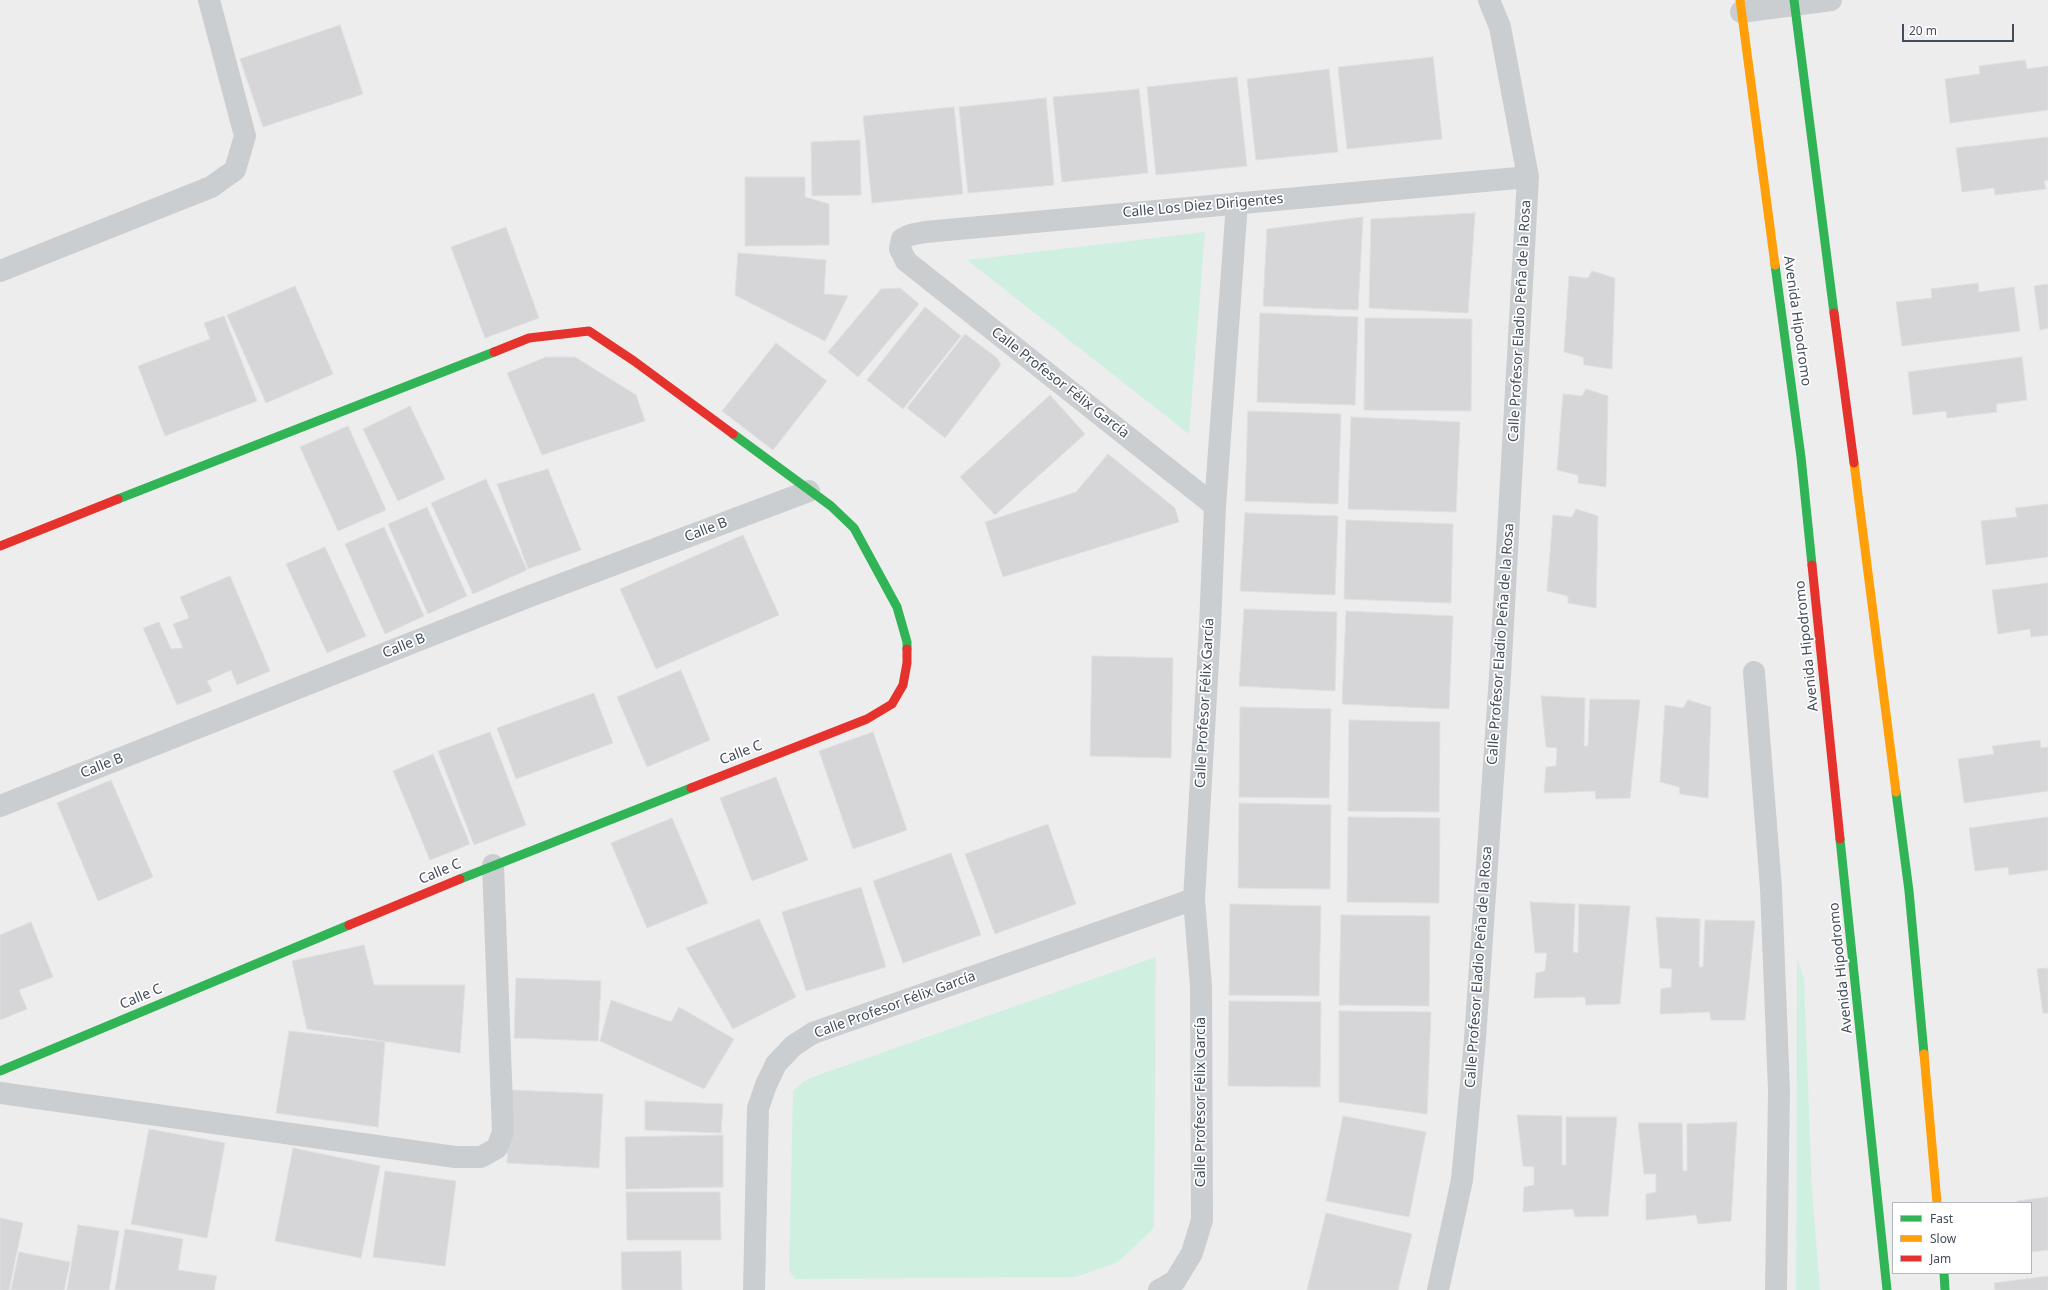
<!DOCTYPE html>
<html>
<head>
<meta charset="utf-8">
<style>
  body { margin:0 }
  #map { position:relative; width:2048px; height:1290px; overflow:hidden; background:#eeeded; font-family:"Noto Sans",sans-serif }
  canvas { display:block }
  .legend { position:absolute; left:1892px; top:1202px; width:140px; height:72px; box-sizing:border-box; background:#fff; border:1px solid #b4b7bd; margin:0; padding:5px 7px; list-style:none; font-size:12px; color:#434c5b }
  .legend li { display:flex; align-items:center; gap:8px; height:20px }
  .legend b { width:20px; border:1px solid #b4b7bd }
  .scale { position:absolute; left:1902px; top:24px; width:112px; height:18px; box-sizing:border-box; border:2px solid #434c5b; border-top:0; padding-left:5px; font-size:12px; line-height:14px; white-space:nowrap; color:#434c5b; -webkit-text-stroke:3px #fff; paint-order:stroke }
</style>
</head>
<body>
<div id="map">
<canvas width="2048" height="1290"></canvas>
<ul class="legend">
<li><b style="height:5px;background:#30b455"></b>Fast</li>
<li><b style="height:5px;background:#ff9f0a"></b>Slow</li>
<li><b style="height:5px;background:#e5322d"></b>Jam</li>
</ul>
<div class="scale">20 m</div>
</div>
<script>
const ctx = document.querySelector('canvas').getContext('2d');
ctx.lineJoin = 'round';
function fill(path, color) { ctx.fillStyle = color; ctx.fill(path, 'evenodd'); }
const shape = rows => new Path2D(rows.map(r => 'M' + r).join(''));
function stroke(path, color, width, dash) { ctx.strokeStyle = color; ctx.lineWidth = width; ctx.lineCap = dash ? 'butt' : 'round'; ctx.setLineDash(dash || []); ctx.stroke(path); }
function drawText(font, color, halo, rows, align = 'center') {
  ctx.font = font + ' "Noto Sans",sans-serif'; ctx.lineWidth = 3.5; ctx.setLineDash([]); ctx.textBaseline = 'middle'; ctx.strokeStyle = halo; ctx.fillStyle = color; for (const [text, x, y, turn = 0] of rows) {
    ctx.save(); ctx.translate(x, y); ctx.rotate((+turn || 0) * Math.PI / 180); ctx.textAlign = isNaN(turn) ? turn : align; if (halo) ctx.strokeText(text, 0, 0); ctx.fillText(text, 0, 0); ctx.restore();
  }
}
const green = shape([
  [1205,232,1189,434,967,260],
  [1156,957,1154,1228,1118,1262,1076,1277,795,1279,789,1270,793,1091,804,1081,821,1074],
  [1797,958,1804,979,1812,1191,1820,1290,1796,1290]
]);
const building = shape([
  [340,25,363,94,263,127,240,59,340,25],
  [1433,57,1442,139,1347,149,1338,67,1433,57],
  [2025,60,2027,69,2048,66,2048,110,1950,123,1945,79,1980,74,1979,66,2025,60],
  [1329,69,1338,152,1256,160,1247,79,1329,69],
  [1237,77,1247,166,1156,175,1147,87,1237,77],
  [1139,89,1148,173,1062,182,1053,97,1139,89],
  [1046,98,1054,185,968,193,959,107,1046,98],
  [954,107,963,194,872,203,863,116,954,107],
  [2048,137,2048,180,2044,181,2046,189,1995,195,1994,188,1962,192,1956,148,2048,137],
  [860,140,861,195,812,196,811,142,860,140],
  [745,177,805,177,805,197,829,204,829,245,745,246,745,177],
  [1475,213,1468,313,1369,308,1371,219,1475,213],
  [1363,217,1358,310,1263,306,1267,229,1363,217],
  [506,227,539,318,485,338,451,247,506,227],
  [738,253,826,260,824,294,848,296,825,341,735,295,738,253],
  [1592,271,1615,278,1612,369,1584,365,1583,357,1564,352,1569,276,1588,278,1592,271],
  [1978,283,1979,292,2014,287,2020,331,1902,346,1896,302,1932,298,1931,289,1978,283],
  [2048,284,2048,328,2040,330,2034,286,2048,284],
  [295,286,333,374,266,403,227,315,295,286],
  [900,288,919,304,858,377,828,352,881,289,900,288],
  [925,307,961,336,903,409,867,380,925,307],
  [1260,313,1358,317,1355,405,1257,402,1260,313],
  [224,316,257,401,165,436,138,366,210,339,204,323,224,316],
  [1365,318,1472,319,1471,411,1364,410,1365,318],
  [965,334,997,358,1001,365,945,438,907,408,965,334],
  [776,343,827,381,773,450,722,411,776,343],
  [546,357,575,357,636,395,645,421,542,455,507,373,546,357],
  [2022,357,2027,400,1996,404,1997,412,1947,418,1946,411,1913,415,1908,372,2022,357],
  [1586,389,1608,396,1606,487,1578,483,1578,475,1557,470,1563,394,1582,396,1586,389],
  [1050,395,1085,434,995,515,960,477,1050,395],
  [410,406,445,479,398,501,363,429,410,406],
  [1248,411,1341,414,1338,504,1245,501,1248,411],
  [1351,417,1460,422,1456,512,1348,509,1351,417],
  [348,426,386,510,338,531,300,447,348,426],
  [1108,454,1175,508,1179,522,1003,577,985,522,1076,492,1108,454],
  [548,469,581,550,528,569,497,484,548,469],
  [486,479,527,570,473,594,431,503,486,479],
  [2048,504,2048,557,1986,565,1981,521,2017,517,2015,508,2048,504],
  [427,507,467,596,428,614,388,524,427,507],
  [1576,509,1598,516,1596,608,1568,603,1568,596,1547,591,1553,515,1572,517,1576,509],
  [1245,513,1338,516,1335,595,1240,591,1245,513],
  [1346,520,1453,524,1451,603,1344,599,1346,520],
  [384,527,424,616,385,634,345,544,384,527],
  [743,535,779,615,656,669,620,589,743,535],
  [325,547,366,636,327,653,286,564,325,547],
  [230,576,270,671,237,685,231,670,207,681,212,691,177,705,143,628,159,622,171,649,183,648,173,624,189,618,180,597,230,576],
  [2048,583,2048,635,2031,637,2030,629,1998,634,1992,590,2048,583],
  [1244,609,1337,612,1335,691,1239,686,1244,609],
  [1346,611,1453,616,1449,709,1342,704,1346,611],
  [1092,656,1173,658,1171,758,1090,756,1092,656],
  [681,670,710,740,647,767,617,697,681,670],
  [594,693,613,743,516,779,497,728,594,693],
  [1541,696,1585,698,1584,746,1588,746,1590,699,1640,700,1630,798,1596,799,1595,791,1544,793,1546,767,1556,766,1557,748,1546,747,1541,696],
  [1688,700,1711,707,1708,798,1680,794,1679,787,1660,782,1665,705,1683,708,1688,700],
  [1240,707,1331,709,1329,798,1239,797,1240,707],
  [1349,720,1440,722,1439,812,1348,811,1349,720],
  [490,732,526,825,474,845,438,751,490,732],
  [873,732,907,830,853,849,819,751,873,732],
  [2040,740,2041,748,2048,747,2048,791,1964,803,1958,759,1994,754,1992,746,2040,740],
  [433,754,470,844,430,860,393,771,433,754],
  [776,777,808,860,752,881,720,798,776,777],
  [111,780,153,877,98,901,57,803,111,780],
  [1239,803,1331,805,1330,889,1238,888,1239,803],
  [1348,817,1440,818,1439,903,1347,902,1348,817],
  [2048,817,2048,870,2009,875,2008,867,1975,871,1969,828,2048,817],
  [672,818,708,903,647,928,611,843,672,818],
  [1048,824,1076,904,995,934,965,854,1048,824],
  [951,853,981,935,903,963,873,881,951,853],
  [861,887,886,967,806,991,782,912,861,887],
  [1530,902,1575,904,1573,952,1578,953,1579,904,1630,906,1620,1004,1586,1005,1585,997,1534,998,1536,973,1545,971,1547,953,1535,953,1530,902],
  [1230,904,1321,906,1319,996,1229,995,1230,904],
  [1341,915,1430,916,1429,1006,1339,1005,1341,915],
  [1656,917,1700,919,1699,967,1703,967,1705,920,1755,921,1745,1020,1711,1020,1710,1012,1660,1014,1661,989,1671,987,1672,969,1660,968,1656,917],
  [759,919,796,997,733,1029,686,948,759,919],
  [31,922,53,977,19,990,27,1009,0,1020,0,935,31,922],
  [364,945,374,985,465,985,460,1053,307,1029,292,961,364,945],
  [2048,968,2048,1013,2043,1013,2037,969,2048,968],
  [516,978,601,981,598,1041,514,1038,516,978],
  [611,1000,671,1022,679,1007,734,1039,704,1089,600,1041,611,1000],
  [1229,1001,1321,1002,1320,1087,1228,1086,1229,1001],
  [1339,1011,1431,1012,1427,1114,1339,1102,1339,1011],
  [289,1031,385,1042,378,1127,276,1113,289,1031],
  [511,1090,603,1094,599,1168,507,1163,511,1090],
  [645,1101,723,1104,721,1133,645,1130,645,1101],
  [1517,1115,1562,1116,1562,1165,1566,1165,1566,1117,1617,1117,1608,1216,1575,1217,1573,1209,1523,1212,1524,1187,1534,1185,1534,1167,1523,1166,1517,1115],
  [1343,1116,1426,1132,1409,1217,1326,1201,1343,1116],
  [1737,1122,1731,1221,1698,1224,1696,1215,1646,1220,1646,1194,1656,1192,1656,1174,1644,1174,1638,1123,1682,1123,1683,1171,1687,1171,1687,1124,1737,1122],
  [149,1129,225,1143,207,1238,131,1224,149,1129],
  [723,1135,723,1187,626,1189,625,1137,723,1135],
  [293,1148,380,1166,361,1258,275,1241,293,1148],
  [385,1171,456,1181,445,1266,373,1257,385,1171],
  [626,1192,720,1192,721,1240,627,1240,626,1192],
  [2048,1197,2048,1250,2031,1252,2031,1203,2017,1203,2017,1201,2048,1197],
  [1326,1213,1412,1234,1398,1290,1307,1290,1326,1213],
  [0,1218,23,1223,9,1290,0,1290,0,1218],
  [78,1225,119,1231,109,1290,67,1290,78,1225],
  [125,1229,183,1239,178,1270,217,1276,214,1290,115,1290,125,1229],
  [681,1251,682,1290,622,1290,621,1252,681,1251],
  [19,1252,70,1262,64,1290,11,1290,19,1252],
  [2048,1276,2048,1290,1995,1290,1994,1283,2048,1276]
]);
const lane = shape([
  [1754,672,1771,888,1779,1091,1776,1290]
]);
const street = shape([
  [1741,12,1831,0],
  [0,271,211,187,235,170,245,136,209,0],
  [1215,506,1237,203],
  [0,806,525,598,809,491],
  [0,1093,455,1157,481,1157,497,1148,503,1132,493,865],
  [754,1290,758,1108,766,1085,776,1064,793,1046,813,1033,1194,899],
  [1159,1290,1175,1281,1192,1253,1202,1220,1201,986,1194,899,1210,627,1215,506,906,261,900,249,902,239,910,235,925,232,1528,177],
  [1438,1290,1462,1180,1475,1039,1500,676,1528,177,1500,27,1489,0]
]);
const fast = shape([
  [1794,0,1834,313],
  [1775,265,1801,457,1812,565],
  [733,434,831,506,854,528,897,607,907,642,907,649],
  [118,499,494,352],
  [1896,792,1909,891,1924,1054],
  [1840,839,1887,1290],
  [460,879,691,788],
  [0,1071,349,925],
  [1944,1273,1945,1290]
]);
const slow = shape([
  [1740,0,1775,265],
  [1854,463,1896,792],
  [1924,1054,1937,1203]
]);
const jam = shape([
  [1834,313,1854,463],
  [494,352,529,338,589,331,634,361,733,434],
  [0,546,118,499],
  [1812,565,1840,839],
  [691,788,867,719,892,704,903,685,907,663,907,649],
  [349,925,460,879]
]);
const streetNames = [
  ["Calle Los Diez Dirigentes",1203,206,-5],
  ["Calle Profesor Eladio Peña de la Rosa",1520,321,-87],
  ["Avenida Hipodromo",1797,321,82],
  ["Calle Profesor Félix García",1060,383,38],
  ["Calle B",706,530,-21],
  ["Calle Profesor Eladio Peña de la Rosa",1501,644,-86],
  ["Calle B",404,646,-22],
  ["Avenida Hipodromo",1807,646,-96],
  ["Calle Profesor Félix García",1205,703,-87],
  ["Calle C",741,753,-21],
  ["Calle B",102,766,-22],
  ["Calle C",440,872,-23],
  ["Calle Profesor Eladio Peña de la Rosa",1479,967,-86],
  ["Avenida Hipodromo",1841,968,-96],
  ["Calle C",141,997,-23],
  ["Calle Profesor Félix García",895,1005,-20],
  ["Calle Profesor Félix García",1201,1102,-90]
];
fill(green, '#cff0e0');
fill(building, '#d6d6d9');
stroke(building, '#dfdfe0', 1);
stroke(lane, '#cbced1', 22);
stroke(street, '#cbced1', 22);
stroke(fast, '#30b455', 9);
stroke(slow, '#ff9f0a', 9);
stroke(jam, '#e5322d', 9);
drawText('14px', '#434c5b', '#fff', streetNames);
</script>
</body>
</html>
